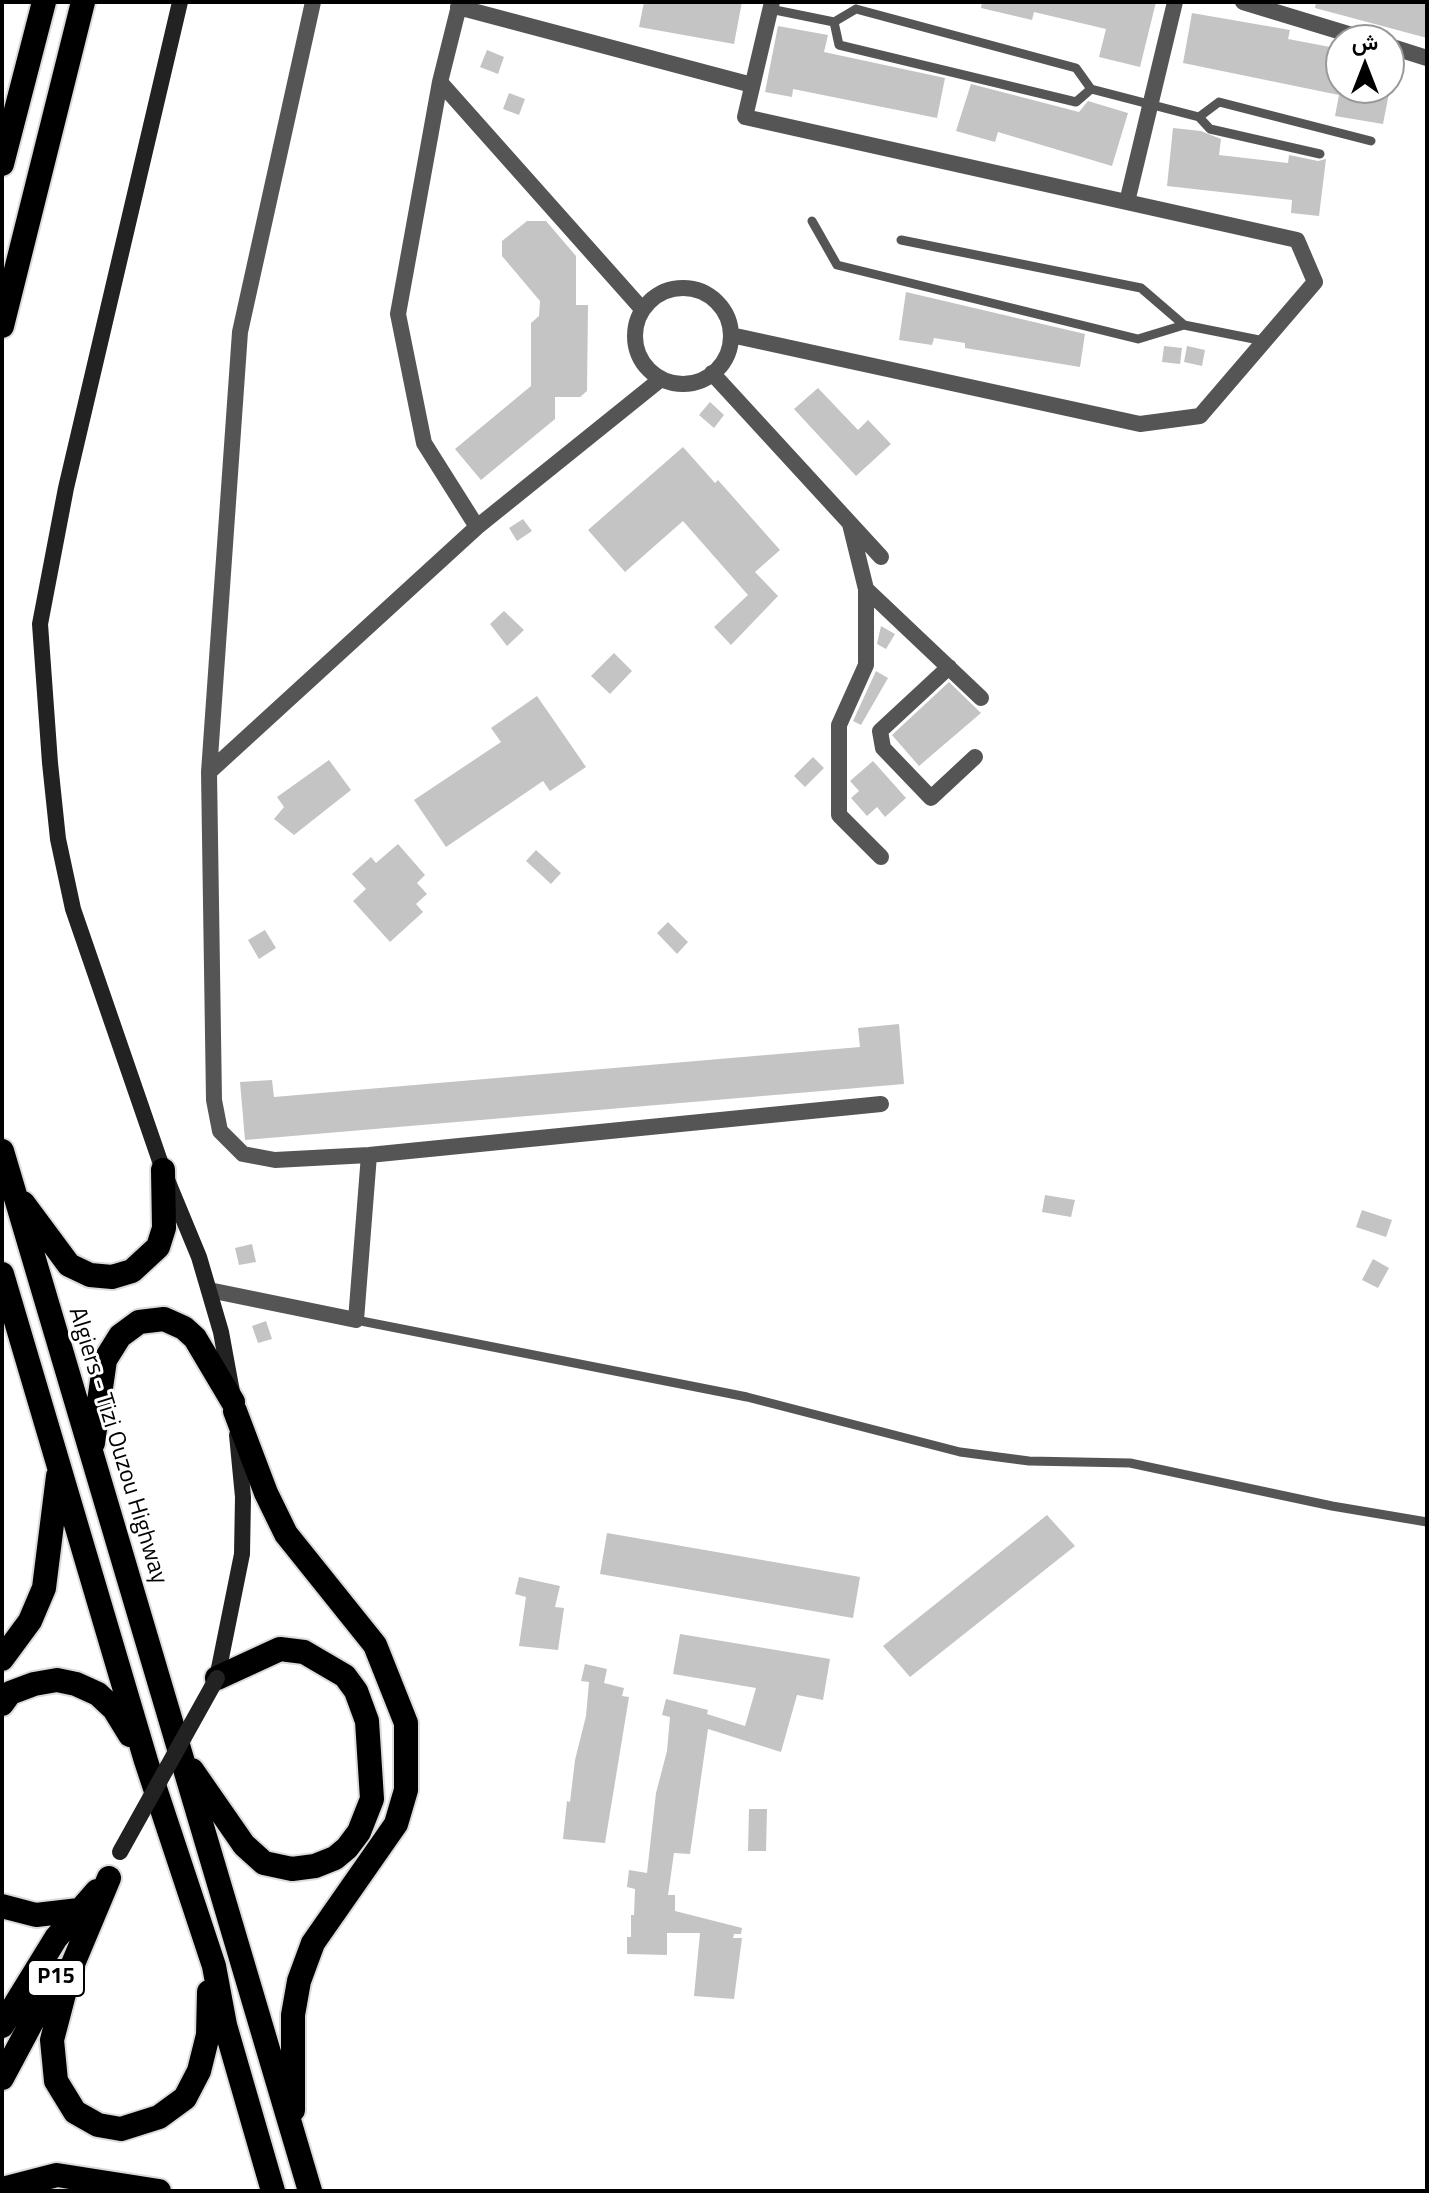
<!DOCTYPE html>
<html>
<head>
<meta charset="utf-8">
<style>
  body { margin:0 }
  #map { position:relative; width:1429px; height:2193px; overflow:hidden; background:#fff; font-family:"Titillium Web",Vazirmatn,sans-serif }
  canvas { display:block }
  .frame { position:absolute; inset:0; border:4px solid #000; pointer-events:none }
  .north { position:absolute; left:1325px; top:24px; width:80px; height:80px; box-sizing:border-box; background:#fff; border:2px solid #999; border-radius:50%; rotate:0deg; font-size:22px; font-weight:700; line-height:32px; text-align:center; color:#000 }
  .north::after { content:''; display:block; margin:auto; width:28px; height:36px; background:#000; clip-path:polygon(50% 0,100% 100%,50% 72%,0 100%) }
</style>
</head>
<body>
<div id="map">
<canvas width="1429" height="2193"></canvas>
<div class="frame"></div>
<div class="north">ش</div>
</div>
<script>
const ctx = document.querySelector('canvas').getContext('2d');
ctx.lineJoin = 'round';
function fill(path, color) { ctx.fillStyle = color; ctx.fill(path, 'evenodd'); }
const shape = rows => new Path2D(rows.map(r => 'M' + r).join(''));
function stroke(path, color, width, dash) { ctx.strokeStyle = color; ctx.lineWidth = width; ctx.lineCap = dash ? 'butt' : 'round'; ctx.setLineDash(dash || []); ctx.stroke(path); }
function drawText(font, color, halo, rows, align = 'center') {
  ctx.font = font + ' "Titillium Web",sans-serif'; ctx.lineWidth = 6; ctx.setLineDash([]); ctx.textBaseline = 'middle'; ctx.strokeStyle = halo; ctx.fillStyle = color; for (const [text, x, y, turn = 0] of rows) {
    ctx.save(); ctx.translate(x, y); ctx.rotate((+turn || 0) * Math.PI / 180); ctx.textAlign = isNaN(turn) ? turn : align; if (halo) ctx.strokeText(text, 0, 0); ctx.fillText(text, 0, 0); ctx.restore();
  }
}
const building = shape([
  [644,2,742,2,734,44,639,27],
  [982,2,1156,2,1140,67,1099,57,1106,29,1034,12,1032,20,981,8],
  [1316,2,1427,2,1427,38,1315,8],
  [1192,13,1290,30,1288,39,1341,49,1341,88,1390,88,1383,124,1335,116,1339,95,1183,63],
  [778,26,828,35,824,52,945,78,937,118,793,89,792,97,765,92],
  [487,50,504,57,498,74,480,67],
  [971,84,1079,112,1088,101,1128,113,1112,166,998,132,995,142,956,131],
  [509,93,525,99,519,115,503,109],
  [1173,128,1201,131,1221,139,1219,155,1288,163,1289,155,1318,161,1326,159,1319,216,1291,213,1292,200,1167,186],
  [527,221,546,221,576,256,576,305,588,305,587,391,580,397,555,397,555,419,481,480,455,449,531,386,531,323,539,316,540,301,502,256,502,241],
  [906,292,1085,334,1080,367,965,348,965,343,934,338,932,345,899,340],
  [1164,346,1182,348,1180,364,1162,362],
  [1187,346,1205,350,1202,366,1184,362],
  [818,388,858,430,868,420,891,444,856,476,794,409],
  [710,402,724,415,714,428,699,415],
  [683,447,715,483,718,480,780,550,755,572,778,596,731,645,714,627,748,595,683,521,625,572,588,530],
  [523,519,532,531,517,541,509,528],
  [504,611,524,630,507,646,490,624],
  [881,626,895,634,886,649,877,644],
  [614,653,632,671,610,694,591,676],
  [876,671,888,678,861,725,853,721],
  [949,682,981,713,919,766,892,735],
  [537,696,586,767,550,791,543,781,446,847,414,800,501,742,491,728],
  [813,757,824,768,805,787,794,776],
  [329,760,351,790,294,835,274,819,284,807,277,797],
  [873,761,906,798,885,817,877,807,867,816,851,798,859,791,850,781],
  [398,844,425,875,417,883,427,894,416,904,423,912,390,942,353,901,366,889,352,874,371,857,376,863],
  [536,850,561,873,551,884,526,861],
  [668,922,688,942,677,954,657,933],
  [265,930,276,948,259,959,248,940],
  [899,1024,904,1084,245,1140,240,1082,272,1080,274,1097,860,1047,858,1028],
  [1045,1195,1075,1200,1071,1217,1042,1212],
  [1362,1210,1392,1220,1386,1237,1356,1227],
  [252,1244,256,1262,239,1265,235,1248],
  [1373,1259,1389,1268,1378,1288,1362,1280],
  [266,1321,272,1339,258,1343,252,1326],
  [1047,1515,1075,1546,910,1677,883,1646],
  [607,1533,860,1577,853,1618,600,1574],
  [519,1577,560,1586,555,1607,564,1608,558,1650,519,1646,526,1597,515,1594],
  [680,1634,830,1659,823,1700,797,1695,781,1752,708,1729,690,1854,674,1853,668,1895,675,1895,675,1911,742,1928,741,1934,734,1934,733,1938,742,1938,734,1999,694,1996,700,1933,667,1933,667,1955,627,1954,627,1937,631,1937,631,1915,634,1915,635,1889,627,1887,629,1870,647,1873,656,1793,667,1751,670,1717,662,1715,666,1699,708,1710,707,1714,745,1726,756,1688,673,1674],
  [585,1664,607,1669,604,1683,624,1688,622,1696,629,1697,605,1843,563,1839,567,1801,570,1802,575,1760,586,1716,589,1682,581,1681],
  [749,1809,767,1809,766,1851,748,1851]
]);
const path = shape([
  [2,473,4,473]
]);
const lane = shape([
  [770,9,834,22],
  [856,9,1076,68,1091,89,1076,102,839,45,834,22,856,9],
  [1091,89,1199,117],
  [1320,154,1210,129,1199,117,1219,102,1371,141],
  [812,221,837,265,1138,339,1184,325],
  [901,240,1141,288,1184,325,1264,341],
  [356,1320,747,1397,960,1452,1029,1461,1130,1463,1332,1506,1427,1522]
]);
const street = shape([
  [313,2,240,332,209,772,214,1100,220,1131,243,1154,275,1160,369,1155,881,1104],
  [460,2,440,82,398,314,424,443,477,527],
  [1243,2,1368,40],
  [458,7,752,85],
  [1389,46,1427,58],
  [440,82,642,309],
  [1127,202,1175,2],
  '635 336a48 48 0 1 1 96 0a48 48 0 1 1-96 0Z',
  [731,335,1140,424,1200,416,1315,282,1297,240,745,117,772,2],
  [712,373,881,557],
  [850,524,866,589,866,665,839,725,839,815,881,857],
  [866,589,981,698],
  [949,667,880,731,883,748,931,798,975,757],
  [209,772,477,527,661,379],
  [209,1290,356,1320,369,1155]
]);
const secondary = shape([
  [180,2,66,488,40,624,50,763,58,839,73,909,163,1170,199,1257,221,1332,232,1392],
  [217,1678,242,1554,243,1497,237,1435]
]);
const highway = shape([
  [2,164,44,2],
  [2,326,83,2],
  [2,1151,310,2191],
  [23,1203,69,1265,90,1275,112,1277,132,1271,158,1247,164,1228,163,1170],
  [2,1274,146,1761,214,1966,225,2025,273,2191],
  [235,1411,266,1493,286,1534,375,1645,406,1723,406,1790,396,1824,313,1943,299,1981,293,2015,293,2110],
  [93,1443,105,1360,120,1336,139,1322,164,1319,184,1328,195,1338,233,1402],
  [2,1659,30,1621,44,1588,58,1476],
  [2,1704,10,1693,34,1684,57,1680,76,1684,98,1694,114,1709,130,1735],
  [192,1770,244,1845,264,1863,292,1869,315,1866,335,1858,347,1848,359,1832,372,1799,367,1721,356,1691,345,1676,304,1652,280,1649,217,1678],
  [109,1878,70,1971,52,2040,56,2081,75,2112,98,2125,121,2129,159,2117,185,2098,199,2071,208,2035,209,1992],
  [2,1906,36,1915,79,1910],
  [2,2026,56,1938,97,1891],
  [2,2078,57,1975],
  [2,2189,57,2175,159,2191]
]);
const secondaryBridge = shape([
  [120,1852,217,1678]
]);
const shields = [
  [56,1978,56]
];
const shieldNames = [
  ["P15",56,1978]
];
const streetNames = [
  ["Algiers - Tizi Ouzou Highway",117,1446,73]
];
fill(building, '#c4c4c4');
stroke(highway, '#dbdbdb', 28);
stroke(path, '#777', 3, [2, 4]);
stroke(lane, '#555', 9);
stroke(street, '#555', 16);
stroke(secondary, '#222', 16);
stroke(highway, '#000', 24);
stroke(secondaryBridge, '#222', 16);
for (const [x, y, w] of shields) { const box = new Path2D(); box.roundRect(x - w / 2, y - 18, w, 36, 6); ctx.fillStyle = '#fff'; ctx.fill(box); stroke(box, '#000', 2); }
drawText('bold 22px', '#000', null, shieldNames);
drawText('24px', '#000', '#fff', streetNames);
</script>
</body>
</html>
